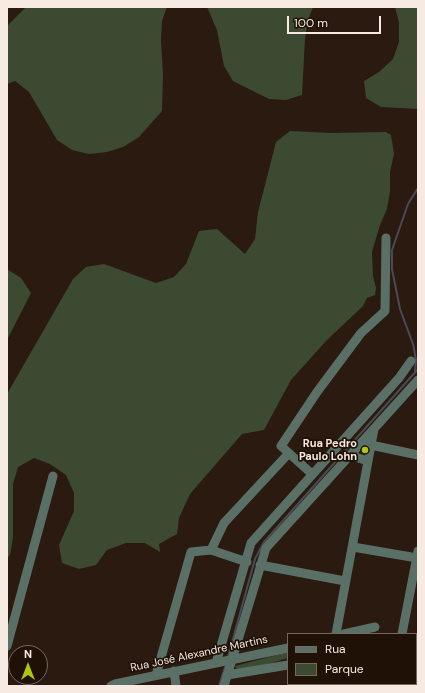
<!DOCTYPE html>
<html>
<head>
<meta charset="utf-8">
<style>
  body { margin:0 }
  #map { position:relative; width:425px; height:693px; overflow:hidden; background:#2a1a10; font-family:"DM Sans",sans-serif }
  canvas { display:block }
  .frame { position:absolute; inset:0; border:8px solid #f6eae3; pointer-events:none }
  .legend { position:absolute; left:287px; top:633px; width:130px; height:52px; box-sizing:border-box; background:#201107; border:1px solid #76685f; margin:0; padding:5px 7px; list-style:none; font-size:12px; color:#f6eae3 }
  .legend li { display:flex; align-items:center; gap:8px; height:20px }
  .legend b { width:20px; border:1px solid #76685f }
  .north { position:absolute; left:8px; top:645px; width:40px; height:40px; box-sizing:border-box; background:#201107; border:1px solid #76685f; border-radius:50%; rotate:0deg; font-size:11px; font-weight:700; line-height:16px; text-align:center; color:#f6eae3 }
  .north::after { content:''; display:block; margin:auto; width:14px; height:18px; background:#acc612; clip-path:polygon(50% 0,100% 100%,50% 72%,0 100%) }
  .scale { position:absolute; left:287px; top:16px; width:94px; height:18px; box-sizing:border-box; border:2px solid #f6eae3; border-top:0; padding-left:5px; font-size:12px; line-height:14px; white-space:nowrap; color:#f6eae3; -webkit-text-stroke:3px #201107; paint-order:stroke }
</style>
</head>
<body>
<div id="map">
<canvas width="425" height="693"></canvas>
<div class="frame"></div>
<ul class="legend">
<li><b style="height:5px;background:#5a7067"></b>Rua</li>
<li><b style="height:11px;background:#3b4a31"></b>Parque</li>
</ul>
<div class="north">N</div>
<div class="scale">100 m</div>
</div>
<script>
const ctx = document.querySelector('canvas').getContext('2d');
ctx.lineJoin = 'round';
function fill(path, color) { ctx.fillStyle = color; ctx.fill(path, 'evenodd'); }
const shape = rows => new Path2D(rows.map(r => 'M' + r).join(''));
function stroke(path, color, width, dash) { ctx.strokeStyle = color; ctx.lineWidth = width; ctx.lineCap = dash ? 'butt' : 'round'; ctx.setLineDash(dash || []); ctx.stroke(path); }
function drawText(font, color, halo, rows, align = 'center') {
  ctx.font = font + ' "DM Sans",sans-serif'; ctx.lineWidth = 3.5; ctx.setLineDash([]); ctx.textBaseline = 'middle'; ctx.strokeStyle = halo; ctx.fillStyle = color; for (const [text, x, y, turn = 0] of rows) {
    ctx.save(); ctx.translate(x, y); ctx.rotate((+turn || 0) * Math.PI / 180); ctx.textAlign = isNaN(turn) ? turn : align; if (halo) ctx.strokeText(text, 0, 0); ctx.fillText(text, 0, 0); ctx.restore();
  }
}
const green = shape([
  [26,7,167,7,162,21,161,40,163,75,162,111,139,137,123,147,107,152,89,154,72,150,57,140,29,92,15,81,7,84,7,26],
  [207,7,313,7,308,20,305,39,302,95,286,100,269,99,233,81,224,66,217,30],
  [395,7,418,7,418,109,381,107,366,98,364,81,379,72,393,59,399,42,399,23],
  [290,131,331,133,386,132,391,135,394,154,390,172,390,191,387,209,380,225,372,252,373,276,376,288,375,295,367,298,363,306,326,341,291,380,264,430,242,434,190,494,179,518,177,534,159,544,160,552,145,543,126,543,107,550,96,565,79,569,62,563,59,545,74,511,74,493,66,475,50,464,34,458,18,467,13,484,13,538,10,555,7,558,7,394,73,279,86,267,104,264,156,283,174,277,186,264,199,231,217,229,245,254,255,239,258,212,276,142],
  [7,269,21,278,31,293,7,340],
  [288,652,288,658,268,664,237,670,235,666]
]);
const stream = shape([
  [415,371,416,360,413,344,400,309,392,269,392,250,408,204,418,188],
  [228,657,255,559,264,542,418,369],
  [219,686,225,667]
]);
const minor = shape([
  [366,444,418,455],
  [349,455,368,461],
  [312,474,281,446,317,392,361,333,385,311,386,238],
  [353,547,417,558],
  [211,550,224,523,289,453],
  [260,565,345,581],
  [336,634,374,429],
  [344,634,375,627],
  [402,634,418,551],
  [7,646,53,476],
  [216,663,251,543,399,378,411,361],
  [174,671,176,686],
  [156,675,191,552,211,550,247,562],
  [227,675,288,665],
  [393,684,399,686],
  [111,686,115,684,288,648],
  [224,686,266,548,418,380],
  [298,686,299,684],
  [353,686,353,684]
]);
const markers = [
  [365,450,4,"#acc612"]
];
const poiNames = [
  ["Rua Pedro",357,444],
  ["Paulo Lohn",357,457]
];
const streetNames = [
  ["Rua José Alexandre Martins",199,654,-12]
];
fill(green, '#3b4a31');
stroke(stream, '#4a4a57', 2);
stroke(minor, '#5a7067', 9);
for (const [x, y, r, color] of markers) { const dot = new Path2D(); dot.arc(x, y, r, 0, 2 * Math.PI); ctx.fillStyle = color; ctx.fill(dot); stroke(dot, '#201107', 1.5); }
drawText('bold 11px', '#f6eae3', '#201107', poiNames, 'right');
drawText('11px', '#f6eae3', '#201107', streetNames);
</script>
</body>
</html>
